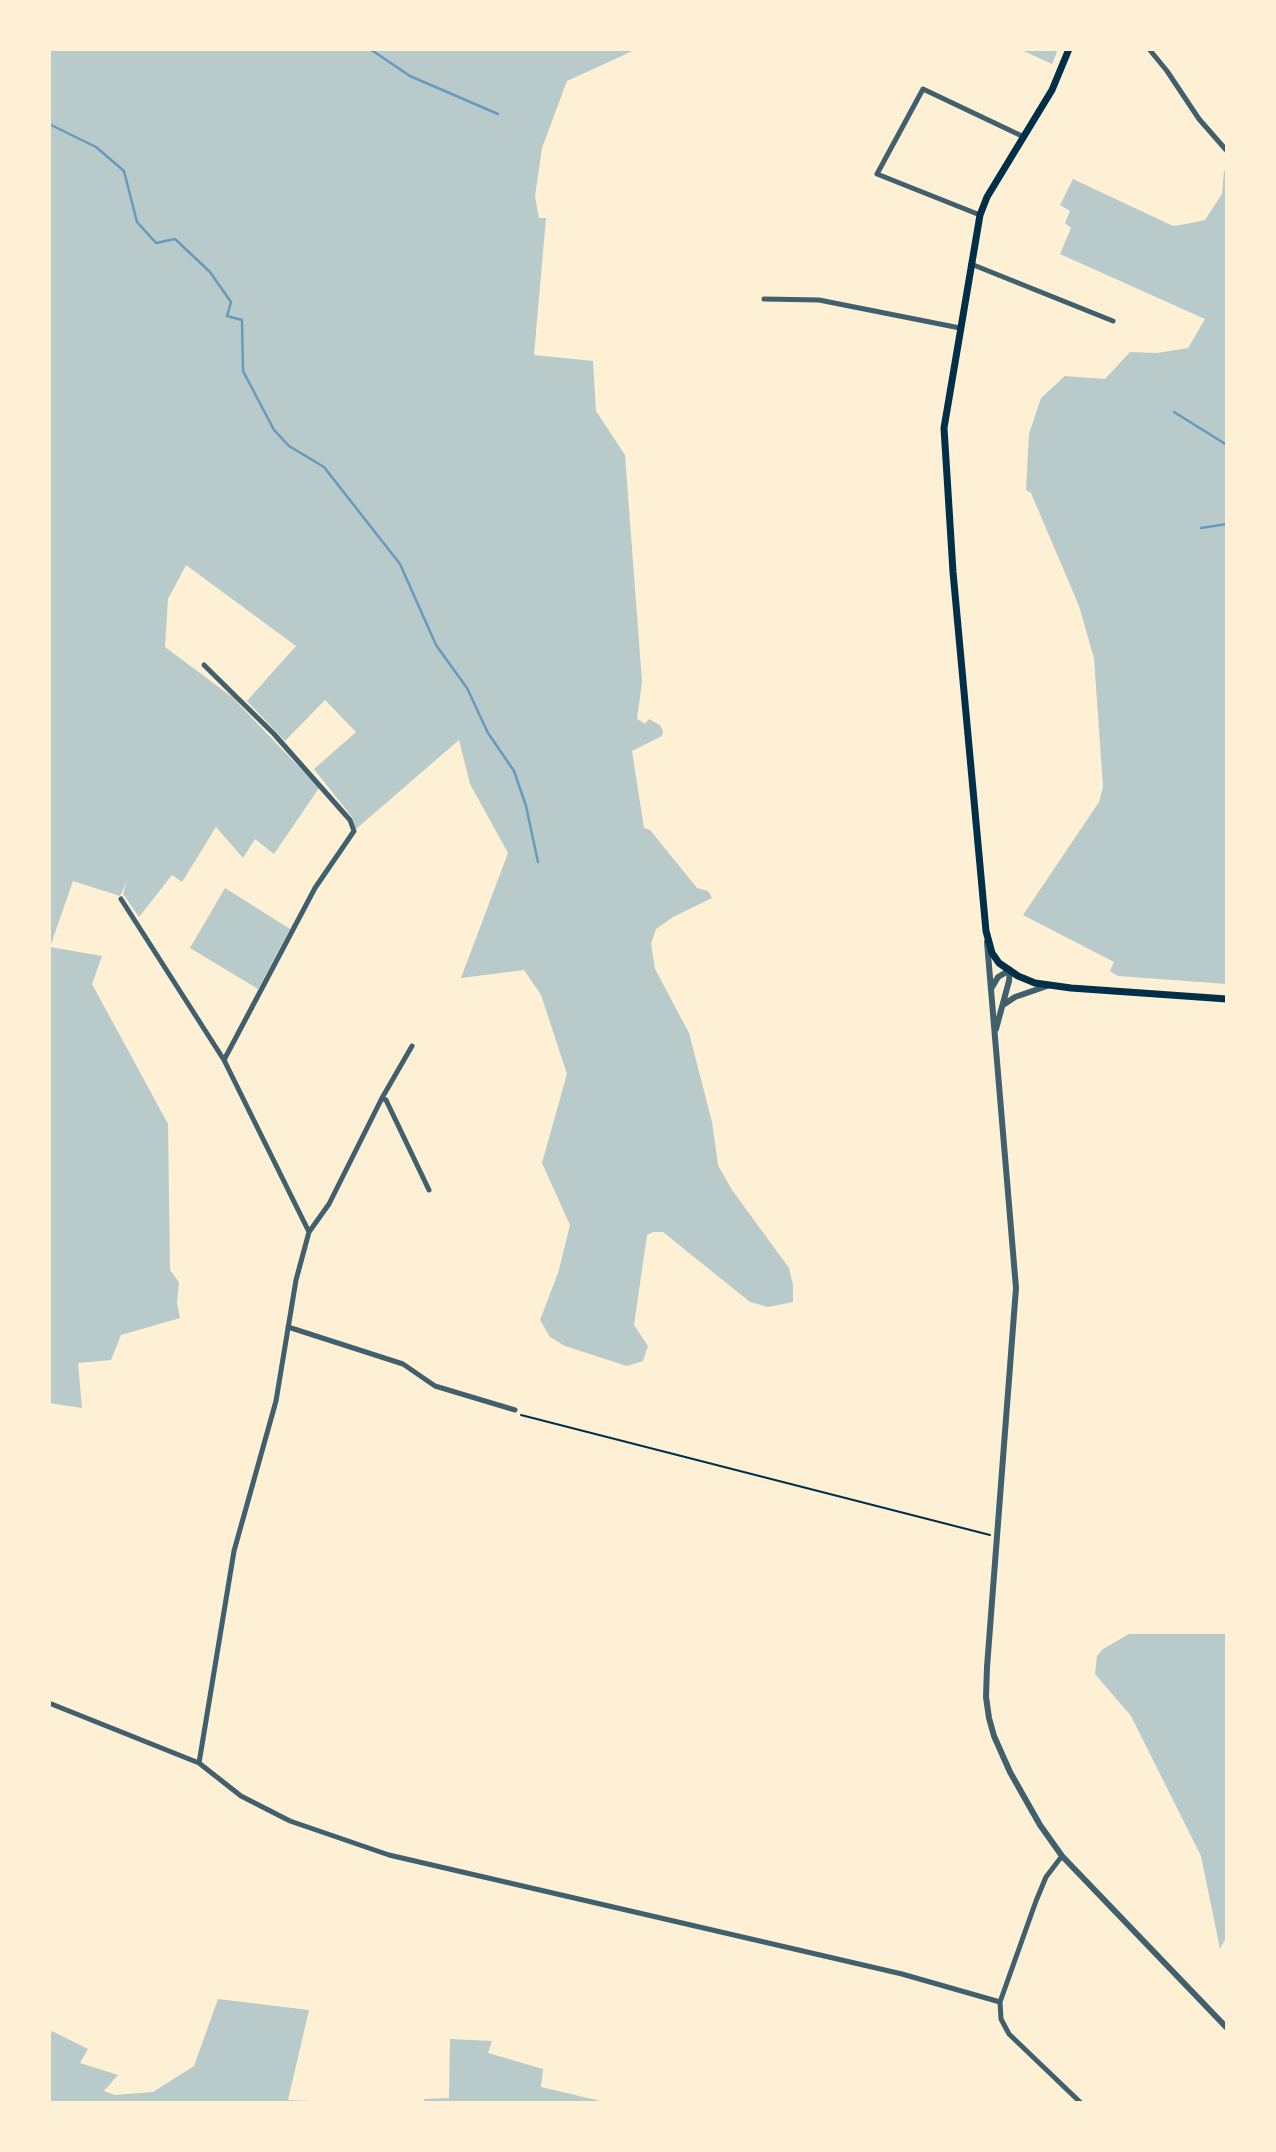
<!DOCTYPE html>
<html>
<head>
<meta charset="utf-8">
<style>
  body { margin:0 }
  #map { position:relative; width:1276px; height:2152px; overflow:hidden; background:#fdf0d5; font-family:Karla,sans-serif }
  canvas { display:block }
  .frame { position:absolute; inset:0; border:51px solid #fdf0d5; pointer-events:none }
</style>
</head>
<body>
<div id="map">
<canvas width="1276" height="2152"></canvas>
<div class="frame"></div>
</div>
<script>
const ctx = document.querySelector('canvas').getContext('2d');
ctx.lineJoin = 'round';
function fill(path, color) { ctx.fillStyle = color; ctx.fill(path, 'evenodd'); }
const shape = rows => new Path2D(rows.map(r => 'M' + r).join(''));
function stroke(path, color, width, dash) { ctx.strokeStyle = color; ctx.lineWidth = width; ctx.lineCap = dash ? 'butt' : 'round'; ctx.setLineDash(dash || []); ctx.stroke(path); }
const green = shape([
  [49,49,637,49,567,81,542,148,535,196,539,218,546,218,534,355,593,361,596,411,625,455,642,682,637,719,645,724,649,719,660,725,663,731,662,736,632,751,644,828,650,830,697,888,708,891,712,898,673,917,656,929,651,944,655,969,689,1033,712,1122,718,1165,732,1190,789,1268,793,1285,793,1302,768,1307,750,1302,663,1232,653,1232,647,1235,634,1325,648,1346,643,1361,627,1366,565,1346,550,1337,540,1320,558,1273,570,1225,542,1163,567,1074,541,995,524,970,461,978,508,853,470,784,459,740,356,829,352,817,314,769,356,732,325,700,285,741,247,701,296,646,186,565,168,599,165,647,232,697,319,788,274,854,255,839,243,858,216,827,182,882,172,875,139,917,123,894,127,881,120,896,73,881,50,947,102,956,92,984,168,1124,170,1270,179,1282,177,1303,180,1318,121,1335,111,1360,78,1363,82,1408,49,1403],
  [1019,49,1058,49,1052,64],
  [1224,171,1227,171,1227,984,1118,976,1110,971,1114,962,1023,915,1099,802,1103,787,1094,658,1079,606,1031,493,1026,490,1029,434,1041,398,1065,376,1105,379,1130,352,1157,353,1188,348,1205,319,1060,254,1071,228,1065,223,1070,211,1060,205,1073,179,1173,226,1186,224,1205,220,1222,194],
  [225,888,290,929,258,989,190,948],
  [1129,1634,1227,1634,1227,1936,1220,1949,1201,1856,1131,1716,1095,1674,1097,1656,1103,1649],
  [218,1999,309,2010,288,2100,363,2103,49,2103,49,2037,52,2031,88,2049,80,2063,118,2075,104,2091,115,2095,153,2092,194,2066],
  [450,2039,492,2041,488,2053,543,2069,541,2087,609,2103,424,2103,424,2099,449,2098]
]);
const stream = shape([
  [370,49,410,76,498,114],
  [49,124,96,147,124,171,137,222,156,243,175,239,210,272,231,302,227,316,242,320,243,371,274,430,289,446,324,467,400,564,436,645,467,688,488,733,514,771,526,806,538,862],
  [1174,412,1227,445],
  [1201,528,1227,524]
]);
const path = shape([
  [521,1415,990,1535]
]);
const minor = shape([
  [1149,49,1167,71,1199,119,1227,151],
  [980,215,877,174,923,89,1024,137],
  [971,264,1113,321],
  [764,299,819,300,960,328],
  [204,665,274,734,350,820,354,831,315,888,224,1060],
  [121,899,224,1060,309,1232,296,1280,276,1401,234,1551,199,1763],
  [382,1098,386,1100,429,1190],
  [309,1232,329,1204,382,1098,412,1046],
  [288,1327,403,1364,435,1386,515,1410],
  [49,1703,199,1763,241,1796,290,1821,389,1855,902,1974,1000,2002],
  [1062,1856,1046,1877,1036,1901,1000,2002,1001,2019,1009,2034,1081,2103]
]);
const tertiary = shape([
  [987,942,1016,1288,987,1667,986,1697,989,1718,994,1736,1010,1772,1040,1825,1062,1856,1227,2028],
  [991,989,998,977,1010,970,1009,981,996,1029],
  [1003,1005,1015,997,1047,986]
]);
const secondary = shape([
  [1069,49,1052,90,987,197,980,215,944,428,953,572,986,931,992,953,999,963,1018,976,1035,983,1071,988,1227,999]
]);
fill(green, '#b9caca');
stroke(stream, '#669bbc', 2.5);
stroke(path, '#003049', 2);
stroke(minor, '#3f606c', 5);
stroke(tertiary, '#3f606c', 6);
stroke(secondary, '#003049', 7);
</script>
</body>
</html>
